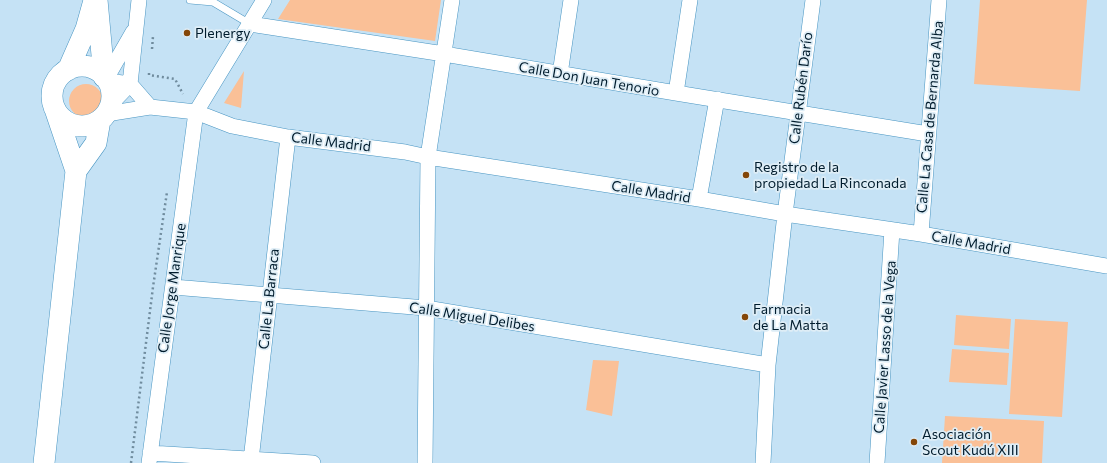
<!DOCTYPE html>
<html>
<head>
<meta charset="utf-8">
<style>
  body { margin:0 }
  canvas { display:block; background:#c5e2f5 }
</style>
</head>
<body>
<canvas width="1107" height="463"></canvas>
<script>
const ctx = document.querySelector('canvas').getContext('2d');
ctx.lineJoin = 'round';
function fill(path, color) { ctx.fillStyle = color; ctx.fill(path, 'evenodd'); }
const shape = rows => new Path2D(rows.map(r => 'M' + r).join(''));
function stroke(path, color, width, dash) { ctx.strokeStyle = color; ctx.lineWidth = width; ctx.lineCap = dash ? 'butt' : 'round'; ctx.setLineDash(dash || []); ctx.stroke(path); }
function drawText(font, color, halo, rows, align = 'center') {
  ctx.font = font + ' Commissioner,sans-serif'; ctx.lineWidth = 3.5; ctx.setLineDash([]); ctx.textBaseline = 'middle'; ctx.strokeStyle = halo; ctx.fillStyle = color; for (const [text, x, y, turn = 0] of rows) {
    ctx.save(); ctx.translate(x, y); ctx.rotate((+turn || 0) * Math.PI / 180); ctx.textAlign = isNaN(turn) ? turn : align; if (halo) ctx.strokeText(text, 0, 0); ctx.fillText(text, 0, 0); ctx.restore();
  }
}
const green = shape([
  [290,0,441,0,435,41,278,19],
  [980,0,1087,0,1080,91,974,84],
  [244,71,241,108,224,103],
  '69 101a17 17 0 1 1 34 0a17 17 0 1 1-34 0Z',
  [956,315,1011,319,1009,349,954,345],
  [1015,319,1068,322,1062,417,1009,414],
  [952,349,1009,353,1007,385,949,382],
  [593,360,619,361,612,416,586,410],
  [945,416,1044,421,1042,463,942,463]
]);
const path = shape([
  [152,49,153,36],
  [149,73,149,75,175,79,183,94],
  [131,463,153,287,167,192]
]);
const lane = shape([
  [190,0,213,2,250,24]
]);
const street = shape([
  [250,24,444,54,676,93,928,134],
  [560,74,571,0],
  [106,79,133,32],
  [676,93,690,0],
  [110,105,130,84,139,0],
  [150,107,196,112,232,126,288,137,405,152,428,157,699,199,785,214,921,234,1107,266],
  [106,114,150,107,130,84,107,81],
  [699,199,717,99],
  [921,234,939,0],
  [173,287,426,308,768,365],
  [150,453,313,463],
  [251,460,288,137],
  [149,463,196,112,264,0],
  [425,463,428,157,452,0],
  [763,463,768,365,785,214,813,0],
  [877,463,892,230]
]);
const secondary = shape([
  [97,0,104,77],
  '52 96a30 30 0 1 1 60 0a30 30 0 1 1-60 0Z',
  [68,70,86,29,93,4],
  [76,171,96,143,100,120],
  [44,463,76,171,56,112]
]);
const markers = [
  [187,33,4,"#844608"],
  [746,175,4,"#844608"],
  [745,317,4,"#844608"],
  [914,442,4,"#844608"]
];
const poiNames = [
  ["Plenergy",195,33],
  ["Registro de la",754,167],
  ["propiedad La Rinconada",754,183],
  ["Farmacia",753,309],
  ["de La Matta",753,325],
  ["Asociación",922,434],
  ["Scout Kudú XIII",922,450]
];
const streetNames = [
  ["Calle Don Juan Tenorio",589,79,10],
  ["Calle Rubén Darío",801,88,-83],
  ["Calle La Casa de Bernarda Alba",930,117,-85],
  ["Calle Madrid",331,142,7],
  ["Calle Madrid",651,192,9],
  ["Calle Madrid",971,243,10],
  ["Calle Jorge Manrique",172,288,-82],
  ["Calle La Barraca",269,299,-84],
  ["Calle Miguel Delibes",472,317,9],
  ["Calle Javier Lasso de la Vega",885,347,-86]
];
fill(green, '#fac097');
stroke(lane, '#4895c2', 8);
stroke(street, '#4895c2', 16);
stroke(secondary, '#4895c2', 22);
stroke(path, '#708c9e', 2.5, [2, 3]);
stroke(lane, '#fff', 7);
stroke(street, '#fff', 15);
stroke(secondary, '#fff', 21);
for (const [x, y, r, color] of markers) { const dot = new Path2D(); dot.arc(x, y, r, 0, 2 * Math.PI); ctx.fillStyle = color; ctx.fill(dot); stroke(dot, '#deedf6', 1.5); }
drawText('14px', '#001c2d', '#deedf6', poiNames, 'left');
drawText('14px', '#001c2d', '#deedf6', streetNames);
</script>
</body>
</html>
